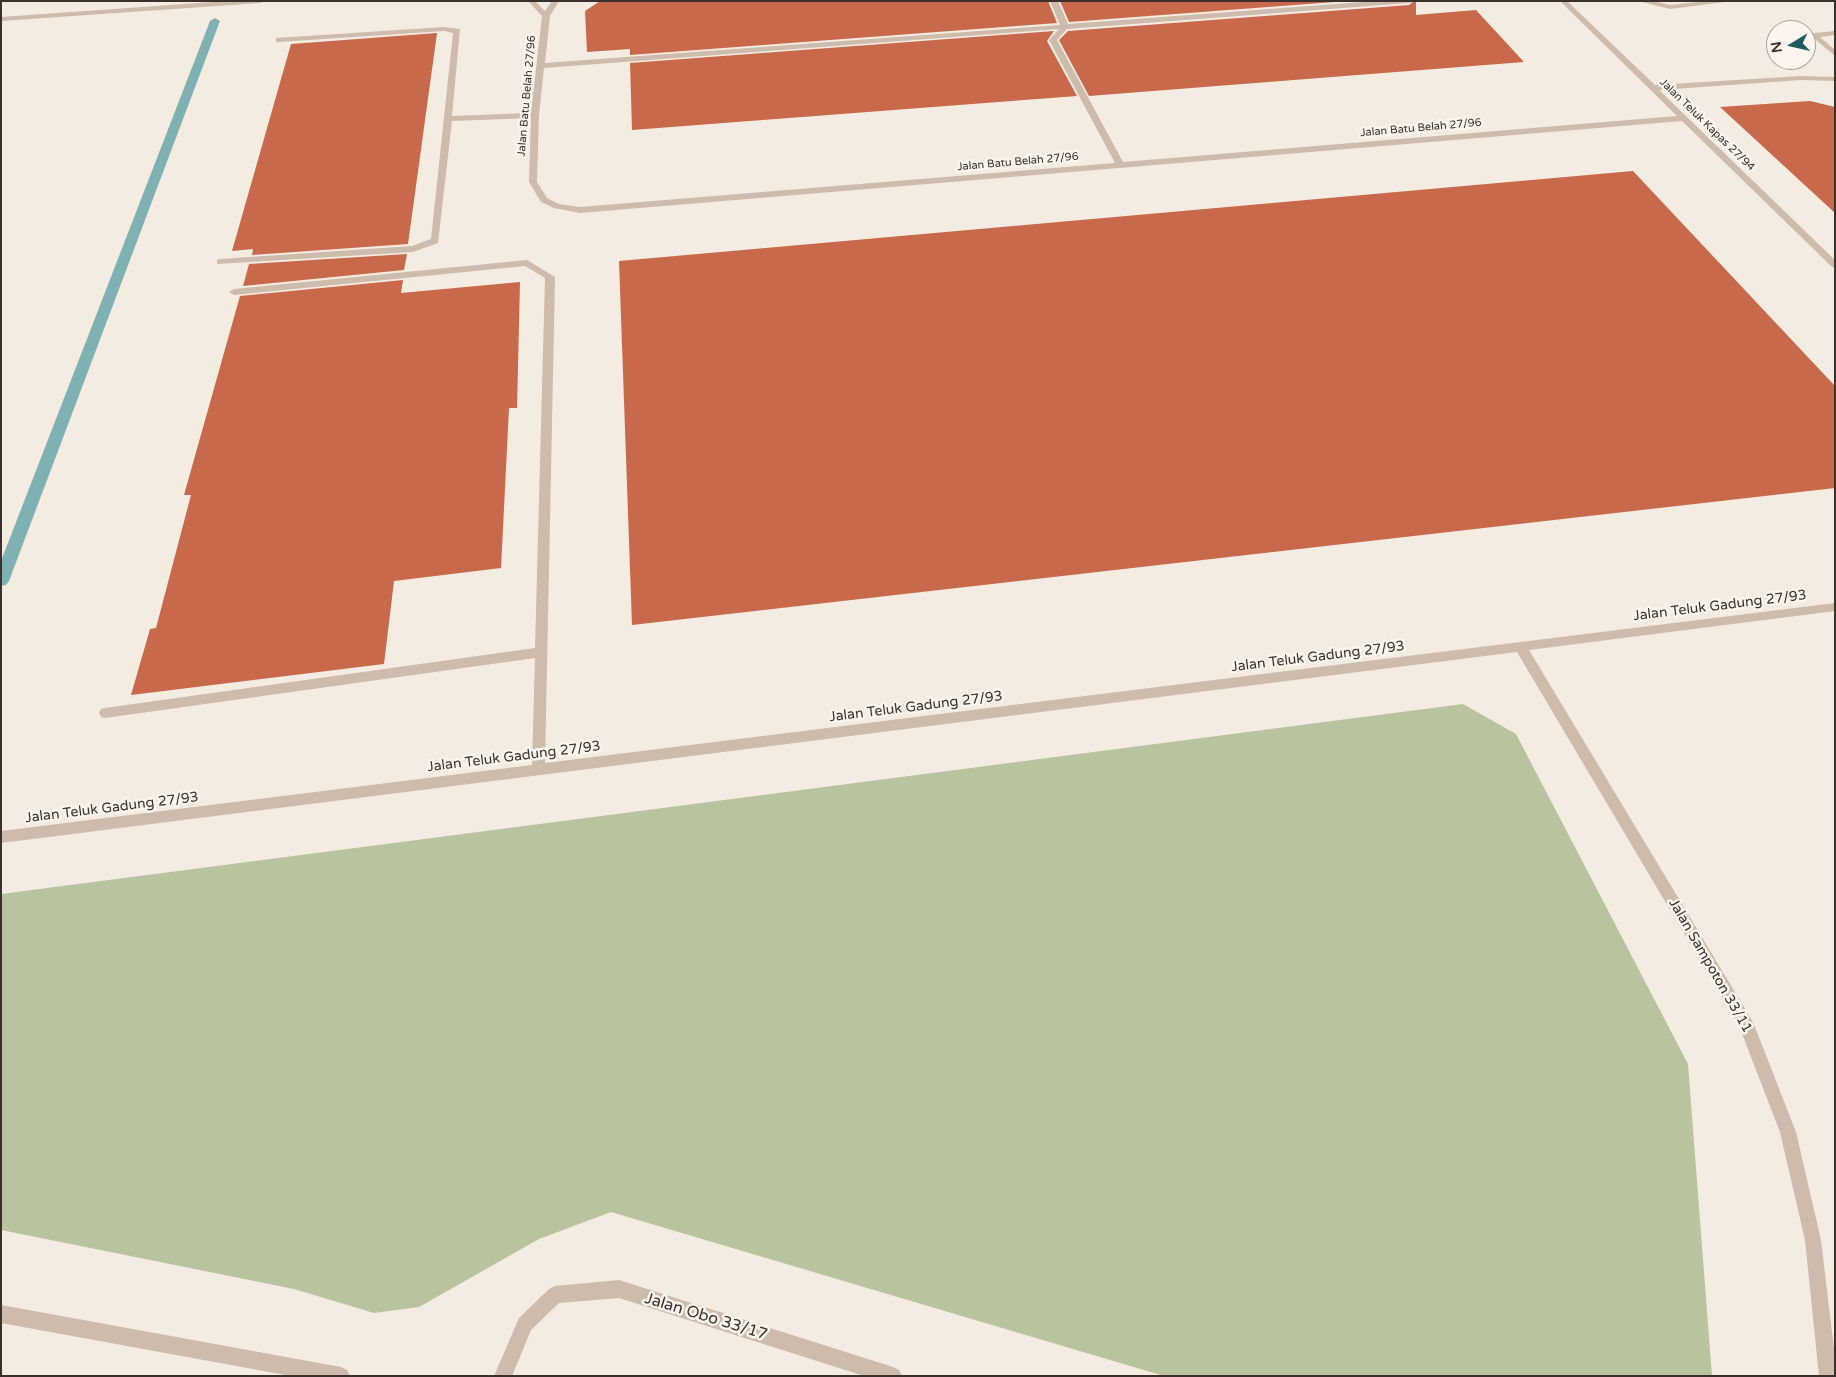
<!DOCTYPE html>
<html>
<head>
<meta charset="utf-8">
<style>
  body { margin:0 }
  #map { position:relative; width:1836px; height:1377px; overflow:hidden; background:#f4ebe1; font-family:"Varela Round",sans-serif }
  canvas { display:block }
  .frame { position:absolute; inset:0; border:2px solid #3b302b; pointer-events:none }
  .north { position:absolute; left:1766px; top:20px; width:50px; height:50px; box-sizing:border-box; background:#fbf5ee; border:1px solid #aea6a0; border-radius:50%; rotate:261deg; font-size:14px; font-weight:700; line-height:20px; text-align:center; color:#3b302b }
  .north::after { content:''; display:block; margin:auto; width:18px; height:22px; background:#1f5a5e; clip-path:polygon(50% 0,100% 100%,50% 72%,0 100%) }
</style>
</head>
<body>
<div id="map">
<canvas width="1836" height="1377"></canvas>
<div class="frame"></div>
<div class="north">N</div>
</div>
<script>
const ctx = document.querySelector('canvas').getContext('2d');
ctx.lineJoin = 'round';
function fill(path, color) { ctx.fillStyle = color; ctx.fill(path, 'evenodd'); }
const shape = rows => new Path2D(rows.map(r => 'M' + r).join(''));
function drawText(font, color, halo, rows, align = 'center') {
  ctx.font = font + ' "Varela Round",sans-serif'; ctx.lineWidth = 5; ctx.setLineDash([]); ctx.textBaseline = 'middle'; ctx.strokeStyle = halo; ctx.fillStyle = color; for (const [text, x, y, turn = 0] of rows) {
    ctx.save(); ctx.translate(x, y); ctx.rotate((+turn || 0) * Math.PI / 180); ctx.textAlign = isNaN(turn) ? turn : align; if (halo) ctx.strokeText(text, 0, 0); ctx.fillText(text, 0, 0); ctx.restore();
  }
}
const green = shape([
  [1463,704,1516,734,1688,1064,1712,1376,1164,1376,611,1212,539,1239,419,1307,374,1313,294,1289,1,1230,1,894]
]);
const stream = shape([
  [215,18,220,21,9,581,6,585,1,586,1,561,210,21,215,18]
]);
const building = shape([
  [600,1,1048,1,1057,23,630,55,630,49,587,52,585,11],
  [1060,1,1348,1,1069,22],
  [1414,1,1416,1,1416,15,1476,10,1524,62,1089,96,1059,40,1068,31,1409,5],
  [1054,31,1047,41,1077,96,632,130,630,63],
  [437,33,408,244,252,255,253,249,232,251,291,44],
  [1810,101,1835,107,1835,213,1720,107],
  [1633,171,1835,386,1835,488,632,625,619,261],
  [407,254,404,270,243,286,249,264],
  [403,280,401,293,520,282,517,408,509,408,501,568,394,581,384,664,131,695,150,629,156,628,191,495,184,495,240,296]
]);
const minor = shape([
  [226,1,264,1,261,3,1,21,1,17,226,1],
  [528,1,535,1,545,11,552,1,559,1,550,16,545,63,1060,25,1050,1,1058,1,1068,24,1377,1,1412,1,1409,3,1067,29,1057,40,1123,162,1677,116,1560,1,1567,1,1655,85,1801,76,1835,77,1835,81,1801,80,1659,90,1835,260,1835,268,1832,267,1682,121,580,213,554,208,541,202,529,182,531,118,452,121,438,243,413,252,217,264,217,260,220,259,412,246,431,239,453,33,444,31,279,42,276,42,276,38,444,27,460,29,452,116,531,113,542,16,528,1],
  [1059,29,1049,40,1115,163,580,207,559,204,547,198,537,182,539,115,544,68,1059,29],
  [1638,1,1653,1,1670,5,1706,1,1733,1,1670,9,1638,1],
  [1835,31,1835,35,1820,37,1835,50,1835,56,1810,35,1814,33,1835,31],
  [527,260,555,277,545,763,1835,603,1835,611,1529,650,1753,1022,1796,1132,1821,1240,1835,1357,1835,1376,1819,1376,1805,1240,1780,1132,1739,1026,1517,652,1,843,1,831,532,765,535,658,105,718,101,717,99,713,101,709,105,708,535,648,545,278,525,266,234,295,229,292,234,289,527,260],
  [619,1280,893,1367,899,1370,902,1376,864,1376,619,1298,559,1303,531,1330,512,1376,494,1376,519,1318,549,1289,555,1286,619,1280],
  [1,1305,341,1367,347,1370,350,1376,291,1376,1,1323,1,1305]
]);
const farStreetnames = [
  ["Jalan Batu Belah 27/96",527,96,-85],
  ["Jalan Teluk Kapas 27/94",1707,125,44],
  ["Jalan Batu Belah 27/96",1421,128,-5],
  ["Jalan Batu Belah 27/96",1018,162,-5]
];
const streetNames = [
  ["Jalan Teluk Gadung 27/93",1720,606,-7],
  ["Jalan Teluk Gadung 27/93",1318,657,-7],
  ["Jalan Teluk Gadung 27/93",916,707,-7],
  ["Jalan Teluk Gadung 27/93",514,757,-7],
  ["Jalan Teluk Gadung 27/93",112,808,-7],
  ["Jalan Sampoton 33/11",1710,966,60]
];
const nearStreetnames = [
  ["Jalan Obo 33/17",706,1317,17]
];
fill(green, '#b8c4a0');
fill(stream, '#7fb0b2');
fill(building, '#c8694b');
fill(minor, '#cdbbac');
drawText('11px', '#3b302b', '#fbf5ee', farStreetnames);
drawText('14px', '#3b302b', '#fbf5ee', streetNames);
drawText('16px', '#3b302b', '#fbf5ee', nearStreetnames);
</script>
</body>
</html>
